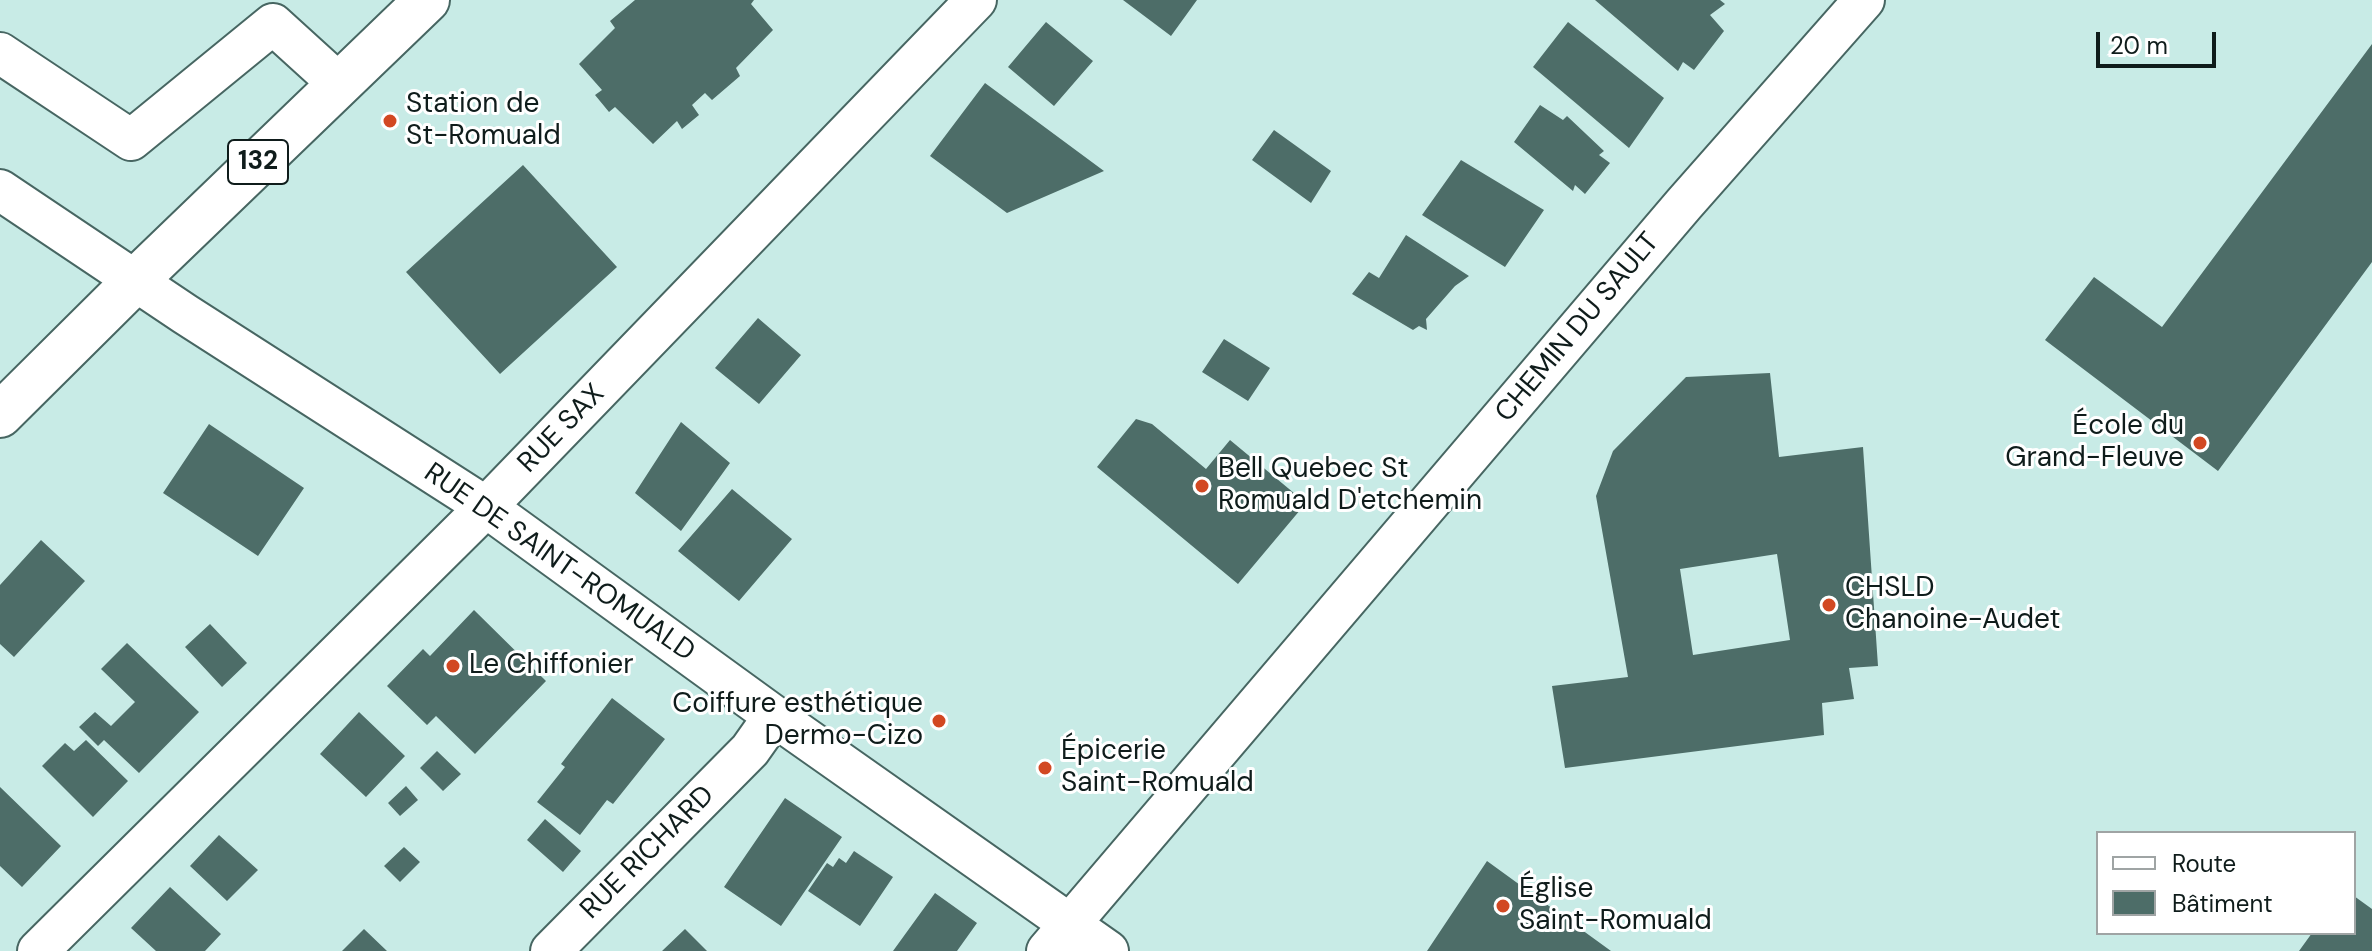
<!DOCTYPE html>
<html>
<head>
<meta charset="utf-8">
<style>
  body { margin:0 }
  #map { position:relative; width:2372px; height:951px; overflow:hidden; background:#c8ebe6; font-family:"DM Sans",sans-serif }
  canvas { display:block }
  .legend { position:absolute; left:2096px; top:831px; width:260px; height:104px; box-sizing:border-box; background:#fff; border:2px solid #9fa4a4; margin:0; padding:10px 14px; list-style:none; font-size:24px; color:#0f1c1b }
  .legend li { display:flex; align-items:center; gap:16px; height:40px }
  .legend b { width:40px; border:2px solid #9fa4a4 }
  .scale { position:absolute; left:2096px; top:32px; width:120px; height:36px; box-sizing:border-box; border:4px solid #0f1c1b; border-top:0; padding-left:10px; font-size:24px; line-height:28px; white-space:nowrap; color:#0f1c1b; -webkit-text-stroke:6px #fff; paint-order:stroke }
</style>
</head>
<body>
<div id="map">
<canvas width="2372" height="951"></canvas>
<ul class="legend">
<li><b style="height:10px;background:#fff"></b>Route</li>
<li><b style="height:22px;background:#4d6d68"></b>Bâtiment</li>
</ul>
<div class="scale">20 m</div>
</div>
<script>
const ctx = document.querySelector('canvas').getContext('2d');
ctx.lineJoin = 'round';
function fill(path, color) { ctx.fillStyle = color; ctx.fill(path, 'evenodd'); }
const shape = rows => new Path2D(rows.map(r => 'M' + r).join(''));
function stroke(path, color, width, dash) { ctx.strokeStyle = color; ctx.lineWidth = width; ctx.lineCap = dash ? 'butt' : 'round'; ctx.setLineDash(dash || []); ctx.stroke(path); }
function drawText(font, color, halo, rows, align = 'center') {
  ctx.font = font + ' "DM Sans",sans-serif'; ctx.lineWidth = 6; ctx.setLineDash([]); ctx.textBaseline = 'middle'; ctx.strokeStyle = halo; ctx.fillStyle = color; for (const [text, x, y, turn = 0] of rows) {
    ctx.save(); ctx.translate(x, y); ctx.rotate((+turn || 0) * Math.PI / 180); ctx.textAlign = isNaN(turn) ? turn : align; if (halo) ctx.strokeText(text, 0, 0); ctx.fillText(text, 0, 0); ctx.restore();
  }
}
const building = shape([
  [635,0,754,0,751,4,773,30,736,68,740,76,712,100,705,93,692,105,699,115,682,129,677,121,653,144,615,107,609,112,595,95,602,90,579,64,615,28,610,21],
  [1123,0,1197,0,1171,36],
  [1595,0,1720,0,1725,4,1710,15,1724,31,1694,70,1683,62,1678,71],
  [1046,22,1093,61,1054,106,1008,67],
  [1568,22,1664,98,1629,148,1533,67],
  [2372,44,2372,262,2218,471,2045,340,2094,277,2162,327],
  [985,83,1104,171,1007,213,930,156],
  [1540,105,1563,120,1567,116,1604,151,1599,155,1610,163,1585,194,1575,185,1573,191,1514,142],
  [1274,130,1331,171,1311,203,1252,160],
  [1461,160,1544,210,1505,267,1422,215],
  [523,165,617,267,500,374,406,272],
  [1406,235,1469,276,1455,286,1426,319,1427,330,1419,326,1413,330,1352,294,1369,272,1379,278],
  [758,318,801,355,759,404,715,368],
  [1224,339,1270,368,1248,401,1202,372],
  [1770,373,1779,457,1863,447,1878,666,1849,668,1854,699,1822,703,1824,735,1565,768,1552,686,1628,677,1596,496,1613,451,1686,377],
  [1777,554,1790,640,1693,655,1680,569],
  [1136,419,1152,424,1206,469,1230,440,1306,503,1238,584,1097,467],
  [681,422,730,463,681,531,635,493],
  [209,424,304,488,258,556,163,493],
  [732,489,792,539,739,601,678,551],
  [41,540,85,581,14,657,0,644,0,585],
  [474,610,546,681,475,754,436,716,427,725,387,686,423,649,430,656],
  [210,624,247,663,222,687,185,647],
  [127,643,199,712,139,773,104,740,98,746,79,727,95,712,111,726,135,702,101,669],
  [612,698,665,739,613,804,607,800,580,835,537,802,565,767,561,764],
  [359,712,405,756,366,797,320,754],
  [86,740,128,781,93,817,42,766,65,743,74,751],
  [437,751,461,774,443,791,420,768],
  [406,786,418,800,400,816,388,803],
  [0,787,61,846,22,887,0,866],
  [785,798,842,837,781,926,724,887],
  [545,819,581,851,563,872,527,840],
  [219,835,258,870,227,901,190,866],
  [404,847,420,862,400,882,384,866],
  [854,851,893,877,860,926,808,891,827,863,833,867,839,858,846,863],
  [1487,861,1611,951,1427,951],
  [170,887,221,934,205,951,156,951,131,928],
  [935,893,977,923,957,951,893,951],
  [2354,896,2372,909,2372,951,2299,951,2312,933,2354,933],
  [364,929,387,951,342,951],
  [685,929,707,951,662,951]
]);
const minor = shape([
  [0,53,131,140,273,24,339,84],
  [0,190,185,314,486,507,774,716,1108,951],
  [38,951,486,507,976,0],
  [551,951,750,750,774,716],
  [1047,951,1684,204,1864,0]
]);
const major = shape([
  [0,415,135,281,427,0]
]);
const markers = [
  [390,121,8,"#d24822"],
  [2200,443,8,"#d24822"],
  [1202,486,8,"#d24822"],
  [1829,605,8,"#d24822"],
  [453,666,8,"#d24822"],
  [939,721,8,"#d24822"],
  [1045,768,8,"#d24822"],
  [1503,906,8,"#d24822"]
];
const shields = [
  [258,162,60]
];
const shieldNames = [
  ["132",258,162]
];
const poiNames = [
  ["Station de",406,105],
  ["St-Romuald",406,137],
  ["École du",2184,427,"right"],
  ["Grand-Fleuve",2184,459,"right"],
  ["Bell Quebec St",1218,470],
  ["Romuald D'etchemin",1218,502],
  ["CHSLD",1845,589],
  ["Chanoine-Audet",1845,621],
  ["Le Chiffonier",469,666],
  ["Coiffure esthétique",923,705,"right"],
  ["Dermo-Cizo",923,737,"right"],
  ["Épicerie",1061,752],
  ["Saint-Romuald",1061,784],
  ["Église",1519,890],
  ["Saint-Romuald",1519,922]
];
const streetNames = [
  ["CHEMIN DU SAULT",1578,328,-50],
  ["RUE SAX",562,429,-46],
  ["RUE DE SAINT-ROMUALD",559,563,35],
  ["RUE RICHARD",648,853,-45]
];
fill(building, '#4d6d68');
stroke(minor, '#476662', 44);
stroke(major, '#476662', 48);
stroke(minor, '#fff', 40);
stroke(major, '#fff', 44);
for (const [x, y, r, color] of markers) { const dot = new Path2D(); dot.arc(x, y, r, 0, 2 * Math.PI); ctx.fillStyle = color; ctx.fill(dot); stroke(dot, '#fff', 3); }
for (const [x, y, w] of shields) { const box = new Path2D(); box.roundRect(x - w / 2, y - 22, w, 44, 6); ctx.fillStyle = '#fff'; ctx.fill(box); stroke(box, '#0f1c1b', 2); }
drawText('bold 26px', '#0f1c1b', null, shieldNames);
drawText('28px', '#0f1c1b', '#fff', poiNames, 'left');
drawText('28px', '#0f1c1b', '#fff', streetNames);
</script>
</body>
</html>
